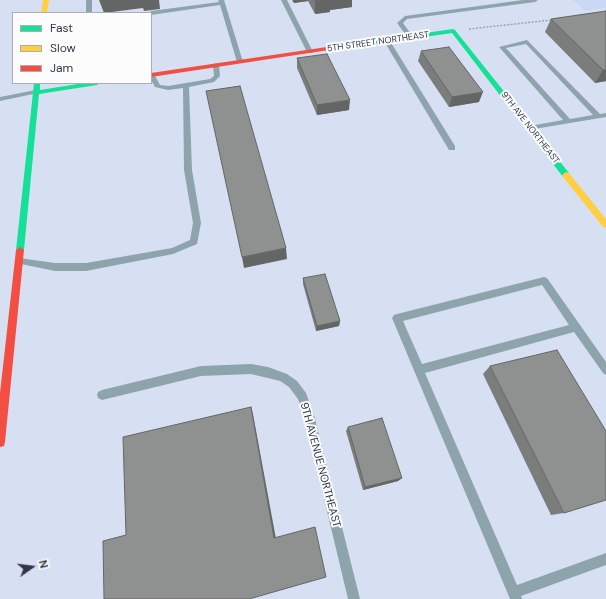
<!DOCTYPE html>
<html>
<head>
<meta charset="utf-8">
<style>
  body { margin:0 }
  #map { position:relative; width:606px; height:599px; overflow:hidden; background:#d7e0f3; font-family:"DM Sans",sans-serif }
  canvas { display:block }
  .legend { position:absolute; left:12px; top:12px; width:140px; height:72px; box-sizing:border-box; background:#fcfcfc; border:1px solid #aaaeb4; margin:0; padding:5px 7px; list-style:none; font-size:12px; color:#303848 }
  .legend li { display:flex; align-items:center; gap:8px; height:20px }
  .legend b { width:20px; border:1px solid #aaaeb4 }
  .north { position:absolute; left:12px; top:547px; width:40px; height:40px; -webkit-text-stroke:3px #fcfcfc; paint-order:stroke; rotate:76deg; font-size:11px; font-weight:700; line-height:16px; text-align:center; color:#303848 }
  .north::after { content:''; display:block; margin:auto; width:14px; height:18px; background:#303848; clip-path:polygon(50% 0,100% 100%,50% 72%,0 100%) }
</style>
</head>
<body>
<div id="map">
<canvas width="606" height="599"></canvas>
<ul class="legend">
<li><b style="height:5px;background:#16e098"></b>Fast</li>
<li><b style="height:5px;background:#ffcf43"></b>Slow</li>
<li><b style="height:5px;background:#f24e42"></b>Jam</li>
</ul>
<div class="north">N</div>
</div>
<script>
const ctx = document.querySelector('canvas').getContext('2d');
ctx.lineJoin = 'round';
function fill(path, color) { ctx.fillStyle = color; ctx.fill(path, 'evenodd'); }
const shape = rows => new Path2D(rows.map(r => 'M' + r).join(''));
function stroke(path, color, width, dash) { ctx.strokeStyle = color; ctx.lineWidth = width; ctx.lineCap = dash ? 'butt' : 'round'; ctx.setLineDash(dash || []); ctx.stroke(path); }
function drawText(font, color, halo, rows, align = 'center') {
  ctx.font = font + ' "DM Sans",sans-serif'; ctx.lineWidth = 4; ctx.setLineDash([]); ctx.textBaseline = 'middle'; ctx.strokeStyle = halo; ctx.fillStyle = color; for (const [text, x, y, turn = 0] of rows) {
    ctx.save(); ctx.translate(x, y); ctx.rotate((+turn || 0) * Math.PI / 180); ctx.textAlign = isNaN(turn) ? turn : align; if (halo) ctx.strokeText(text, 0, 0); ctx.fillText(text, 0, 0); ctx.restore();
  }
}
const built = shape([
  [573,0,606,0,606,8,585,11]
]);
const path = shape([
  [469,29,552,20]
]);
const lane = shape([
  [86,0,92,0,92,13,86,13,86,0],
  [218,0,224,0,243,62,242,63,237,62,220,5,151,15,151,13,148,13,151,11,219,2,218,0],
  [281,0,287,0,313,52,312,53,307,52,281,0],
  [523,0,538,0,535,2,407,19,403,23,413,37,410,39,408,38,397,23,405,16,523,0],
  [387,39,390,41,455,146,455,150,449,150,384,41,387,39],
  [527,40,600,114,606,113,606,117,528,130,527,128,530,126,563,120,499,47,527,40],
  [526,44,593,115,570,119,506,48,526,44],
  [216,63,219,65,220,76,214,82,189,87,192,170,201,223,197,244,173,254,86,271,55,271,16,263,15,261,19,258,55,263,86,263,172,248,190,240,193,223,184,170,183,88,168,90,155,87,151,80,151,73,154,74,160,85,168,86,210,79,214,76,213,65,216,63],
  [36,90,38,91,38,93,0,101,0,97,36,90],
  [544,277,547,278,606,362,606,375,603,373,574,332,425,373,517,585,606,553,606,565,521,596,522,599,510,599,392,318,394,315,397,314,544,277],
  [542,285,569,325,422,364,403,321,542,285],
  [251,364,268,367,287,374,297,381,306,393,314,415,360,599,348,599,304,415,298,399,289,387,280,381,251,374,201,376,102,400,98,398,97,395,98,392,102,390,201,366,251,364]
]);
const fast = shape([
  [453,29,455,30,569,173,569,177,563,177,452,33,327,51,324,49,327,47,453,29],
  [34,83,40,83,40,90,84,83,100,83,97,85,39,94,24,250,20,253,16,250,34,83]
]);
const slow = shape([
  [43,0,49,0,47,13,41,13,43,0],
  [566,172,569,173,606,219,606,228,603,227,563,177,562,175,566,172]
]);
const jam = shape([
  [327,47,329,48,329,50,151,77,151,73,327,47],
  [20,247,24,250,5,442,4,446,0,447,0,393,16,250,20,247]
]);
const wall = shape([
  [292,0,352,0,352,7,330,10,330,12,315,14,308,1,294,3],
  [606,11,606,81,595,83,545,32,551,19],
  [421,51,479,102,449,107,418,61],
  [297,58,349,110,317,115,297,68],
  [303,278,340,321,339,326,316,331,303,284],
  [490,366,564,513,551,515,483,374],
  [348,427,402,478,398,481,363,490,346,431]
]);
const shadedWall = shape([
  [99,0,159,0,160,9,144,11,143,8,104,13],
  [293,0,308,0,308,1,294,3],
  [326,0,352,0,352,7,330,10,330,12,315,14,315,1],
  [603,70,606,70,606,81,595,83],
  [483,92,479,102,449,107,452,97],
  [350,100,349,110,317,115,317,105],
  [286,248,287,259,244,268,242,257],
  [340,321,339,326,316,331,317,326],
  [251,407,253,414,276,539,274,538],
  [402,478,398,481,363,490,365,487]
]);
const building = shape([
  [314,0,326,0,315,1,314,0],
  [606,11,606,70,603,70,551,19,606,11],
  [449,47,483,92,452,97,421,51,449,47],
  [327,54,350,100,317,105,297,58,327,54],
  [240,86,286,248,242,257,206,91,240,86],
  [325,274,340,321,317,326,303,278,325,274],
  [557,350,606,431,606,500,564,513,490,366,557,350],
  [251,407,274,538,315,527,326,577,249,599,104,599,103,541,126,535,123,437,251,407],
  [382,418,402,478,365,487,348,427,382,418]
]);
const farStreetnames = [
  ["5TH STREET NORTHEAST",378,42,-8],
  ["9TH AVE NORTHEAST",530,128,52]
];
const streetNames = [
  ["9TH AVENUE NORTHEAST",320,465,75]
];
fill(built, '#cad8f6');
stroke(path, '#96a6af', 1.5, [2, 1.5]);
fill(lane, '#8ea4ac');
fill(fast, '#16e098');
fill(slow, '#ffcf43');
fill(jam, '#f24e42');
fill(wall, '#7b7c7c');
fill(shadedWall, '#646565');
fill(building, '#8f9090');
stroke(building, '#646565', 1);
drawText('9px', '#303848', '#fcfcfc', farStreetnames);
drawText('11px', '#303848', '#fcfcfc', streetNames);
</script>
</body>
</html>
